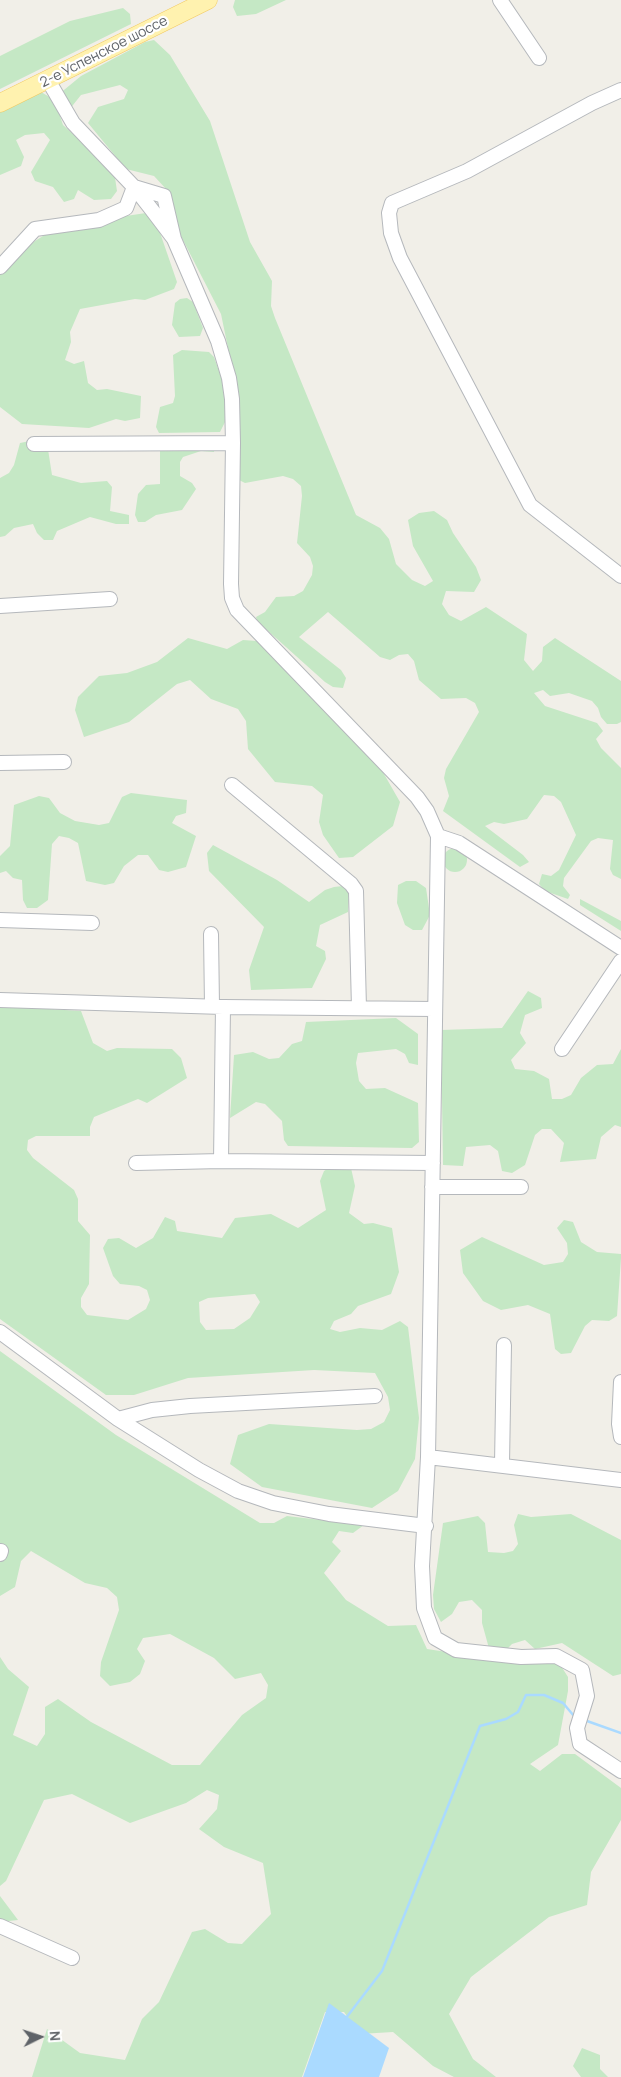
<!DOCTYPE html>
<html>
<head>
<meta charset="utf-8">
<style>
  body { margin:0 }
  #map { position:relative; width:621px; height:2077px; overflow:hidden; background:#f1efe8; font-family:Manrope,sans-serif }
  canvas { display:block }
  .north { position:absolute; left:15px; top:2012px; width:50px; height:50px; -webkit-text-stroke:4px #fff; paint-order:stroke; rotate:86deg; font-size:14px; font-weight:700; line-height:20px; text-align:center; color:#5f6368 }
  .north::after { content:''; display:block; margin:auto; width:18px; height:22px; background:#5f6368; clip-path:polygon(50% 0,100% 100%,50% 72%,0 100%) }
</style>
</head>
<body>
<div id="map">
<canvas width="621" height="2077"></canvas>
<div class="north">N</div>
</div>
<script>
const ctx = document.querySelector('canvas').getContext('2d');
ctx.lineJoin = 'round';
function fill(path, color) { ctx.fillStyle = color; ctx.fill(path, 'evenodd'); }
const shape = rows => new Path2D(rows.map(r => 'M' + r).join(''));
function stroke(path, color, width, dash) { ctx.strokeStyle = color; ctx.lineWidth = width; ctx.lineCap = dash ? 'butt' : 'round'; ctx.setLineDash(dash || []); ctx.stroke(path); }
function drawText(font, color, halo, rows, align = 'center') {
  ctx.font = font + ' Manrope,sans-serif'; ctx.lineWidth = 4.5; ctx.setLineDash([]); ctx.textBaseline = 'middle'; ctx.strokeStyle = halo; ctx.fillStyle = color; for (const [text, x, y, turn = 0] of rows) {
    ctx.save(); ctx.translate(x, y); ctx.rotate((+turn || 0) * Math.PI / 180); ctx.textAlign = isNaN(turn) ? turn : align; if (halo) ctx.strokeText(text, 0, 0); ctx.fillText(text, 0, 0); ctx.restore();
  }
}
const green = shape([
  [235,0,286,0,256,14,237,16,233,7],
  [123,8,130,14,131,24,0,89,0,56,70,21],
  [154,40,170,55,210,121,250,242,272,281,271,306,275,318,356,515,380,528,389,539,396,564,412,580,425,586,433,581,413,546,408,520,419,513,434,511,447,520,453,533,476,567,481,580,474,592,446,591,442,604,449,615,461,621,486,607,527,634,524,660,533,671,542,661,543,647,555,638,621,681,621,722,617,724,607,724,601,717,598,708,592,701,569,693,550,696,543,690,534,693,545,706,597,723,603,731,596,739,601,748,621,768,621,879,613,875,610,869,613,840,598,838,591,841,564,878,563,886,570,895,568,899,545,891,539,884,542,874,551,876,559,870,576,835,561,802,554,796,544,795,527,819,504,824,494,822,485,826,523,855,529,862,520,867,443,811,449,796,444,778,446,769,479,712,475,703,466,698,441,699,419,680,414,661,408,654,399,655,390,660,380,657,328,612,299,637,341,670,346,678,343,688,333,687,325,682,267,630,258,626,256,617,265,612,276,597,294,596,303,591,312,575,313,566,310,557,297,543,302,496,301,486,293,479,283,476,245,483,237,479,235,470,240,406,221,314,167,209,167,190,154,176,126,169,88,123,98,107,124,99,128,90,120,85,81,95,69,110,60,116,63,125,114,171,117,191,111,199,94,200,78,190,74,199,64,202,53,187,35,181,31,172,50,140,44,133,25,135,16,140,24,157,21,166,0,175,0,108,41,92,53,99,81,76,145,42],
  [146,213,157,224,177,282,174,289,145,300,135,299,80,309,70,332,71,342,65,360,74,364,84,361,88,383,97,390,107,389,141,396,140,418,125,421,116,419,89,428,22,424,0,407,0,271,35,241,59,226],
  [187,298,193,302,203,328,200,336,179,337,172,325,175,303,180,299],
  [182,350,209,352,214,357,224,385,227,407,226,420,220,432,159,433,156,427,160,407,173,403,175,396,173,355],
  [30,441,47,443,52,475,81,483,107,481,112,487,110,511,129,515,129,524,116,524,90,517,57,531,53,540,44,540,37,533,33,524,14,528,5,536,0,537,0,478,9,473,14,465,20,443],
  [215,445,214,452,201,451,183,457,180,462,180,476,192,483,196,489,182,510,156,515,145,522,138,522,135,515,138,494,146,485,160,484,160,450],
  [188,638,227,649,243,640,257,641,380,767,400,802,393,826,353,857,339,858,323,835,319,822,323,795,312,786,275,782,248,749,246,721,238,709,211,699,190,680,177,684,129,722,84,737,75,710,78,697,99,676,127,673,157,662],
  [131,793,187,800,186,813,176,816,172,823,196,836,186,867,168,872,159,870,148,855,138,855,124,866,114,883,105,885,86,881,78,843,69,838,59,836,52,844,48,900,37,908,27,908,23,900,22,880,13,878,6,871,0,873,0,856,10,846,14,805,39,796,49,798,60,813,75,821,99,825,109,823,122,797],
  [213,845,277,880,309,902,325,890,334,887,343,886,349,893,348,912,320,925,316,946,325,951,326,959,312,988,251,990,249,970,264,927,209,871,207,853],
  '443 860a12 12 0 1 1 24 0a12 12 0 1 1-24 0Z',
  [406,881,416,881,426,888,430,915,422,930,413,930,405,925,397,903,398,885],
  [580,899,621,921,621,931,580,905],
  [528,991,541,998,542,1008,525,1015,520,1033,526,1043,511,1060,515,1069,534,1071,549,1079,552,1099,562,1099,571,1095,581,1078,597,1065,613,1064,621,1049,621,1127,615,1125,601,1137,596,1159,560,1162,564,1143,551,1129,542,1129,535,1135,525,1165,512,1173,502,1171,498,1151,490,1145,466,1147,463,1166,443,1165,441,1030,502,1028],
  [0,1006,81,1011,93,1043,107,1051,117,1048,172,1049,181,1058,187,1078,147,1103,138,1099,94,1117,90,1127,90,1136,36,1136,28,1140,27,1150,33,1158,74,1190,78,1199,78,1221,90,1235,89,1284,81,1298,81,1307,87,1315,128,1320,146,1309,150,1300,147,1290,139,1286,120,1284,113,1276,103,1248,108,1239,119,1238,136,1248,153,1238,165,1217,175,1221,177,1231,222,1238,235,1218,271,1214,298,1228,326,1210,320,1181,324,1171,332,1166,351,1168,355,1186,349,1213,364,1224,373,1223,392,1228,399,1272,391,1294,358,1306,351,1314,334,1321,330,1329,340,1332,360,1328,382,1330,400,1321,408,1327,419,1418,415,1459,398,1491,372,1508,262,1487,230,1464,238,1435,269,1424,357,1430,371,1429,384,1422,390,1410,388,1397,375,1373,314,1370,188,1378,134,1395,106,1395,0,1319],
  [255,1294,260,1302,250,1318,234,1329,206,1330,200,1322,199,1302,208,1298],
  [396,1018,418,1034,418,1065,409,1063,405,1054,396,1049,358,1053,356,1063,359,1081,366,1089,385,1088,418,1103,419,1142,412,1148,288,1146,284,1140,282,1121,265,1104,256,1102,230,1118,234,1055,253,1052,269,1059,279,1058,292,1044,302,1041,306,1022],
  [564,1220,573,1222,581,1242,597,1252,621,1254,621,1258,617,1316,609,1321,592,1320,585,1326,571,1353,561,1354,555,1349,550,1314,528,1305,501,1310,483,1301,463,1273,460,1250,482,1237,544,1265,563,1262,568,1254,567,1243,557,1228],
  [0,1351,116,1435,260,1523,274,1523,287,1516,364,1525,353,1533,339,1531,332,1542,341,1551,324,1573,346,1600,388,1626,416,1625,427,1649,520,1663,549,1661,561,1666,568,1677,568,1691,558,1745,530,1764,540,1771,562,1754,575,1754,621,1788,621,1820,591,1872,587,1905,549,1917,471,1977,449,2014,473,2059,496,2077,454,2077,433,2066,393,2032,360,2034,344,2012,325,2012,302,2077,32,2077,47,2029,80,2053,125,2060,142,2019,159,2002,192,1932,205,1929,228,1943,242,1944,271,1914,263,1863,224,1847,199,1829,217,1809,219,1795,207,1790,186,1803,130,1823,72,1794,44,1800,6,1881,0,1886,0,1657,8,1669,29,1687,13,1735,37,1746,45,1734,45,1707,58,1699,91,1722,172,1765,200,1765,242,1715,266,1698,268,1685,261,1673,235,1679,214,1658,170,1634,143,1638,137,1649,145,1661,140,1674,130,1682,110,1686,100,1676,101,1662,119,1610,117,1597,107,1588,85,1583,31,1551,21,1561,15,1587,0,1596],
  [518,1514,531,1517,571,1514,621,1540,621,1674,613,1676,562,1643,535,1649,525,1640,512,1644,503,1653,490,1652,482,1623,482,1610,472,1600,459,1602,452,1614,441,1622,434,1609,433,1595,443,1523,478,1516,485,1523,488,1552,504,1553,513,1551,518,1544,514,1525],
  [0,1896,18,1920,0,1922],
  [582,2048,600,2055,600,2069,608,2077,581,2077,573,2066]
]);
const water = shape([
  [329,2003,389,2048,379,2077,303,2077]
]);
const stream = shape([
  [587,1721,621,1733],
  [346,2018,382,1971,480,1726,506,1719,518,1712,526,1695,544,1695,563,1703,574,1716]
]);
const minor = shape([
  [500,0,539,58],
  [621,90,592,103,467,171,392,203,389,213,391,233,400,258,530,505,621,576],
  [134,187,164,196,174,239,152,210,134,187],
  [174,239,218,341,229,378,232,399,233,443,231,584,232,598,237,610,417,797,427,811,438,836,428,1457,422,1566,424,1608,435,1638,456,1650,521,1657,556,1656,582,1670,587,1696,577,1728,580,1744,621,1771],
  [0,267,35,229,99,220,126,208,134,187,73,123,48,80],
  [34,444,233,443],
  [0,606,110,599],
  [0,763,64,762],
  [232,785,351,884,356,891,359,1008],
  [438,836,459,843,621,948],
  [0,920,92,923],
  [211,934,212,1006],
  [0,1000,223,1007,435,1009],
  [562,1049,621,961],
  [221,1161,223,1007],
  [136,1163,221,1161,433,1163],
  [432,1187,521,1187],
  [0,1332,118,1419,199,1470,238,1491,273,1503,329,1514,426,1526],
  [621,1382,619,1424,621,1437],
  [118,1419,152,1410,190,1406,375,1396],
  [428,1457,621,1480],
  [502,1464,504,1345],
  [0,1554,1,1551],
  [0,1926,72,1958]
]);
const major = shape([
  [0,103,208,0]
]);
const streetNames = [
  ["2-е Успенское шоссе",104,52,-27]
];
fill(green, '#c5e8c5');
fill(water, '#aadaff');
stroke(stream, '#aadaff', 2.5);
stroke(minor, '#b5b8bc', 16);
stroke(major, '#f2c960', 19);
stroke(minor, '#fff', 14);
stroke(major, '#fff2af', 18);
drawText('14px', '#5f6368', '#fff', streetNames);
</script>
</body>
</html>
